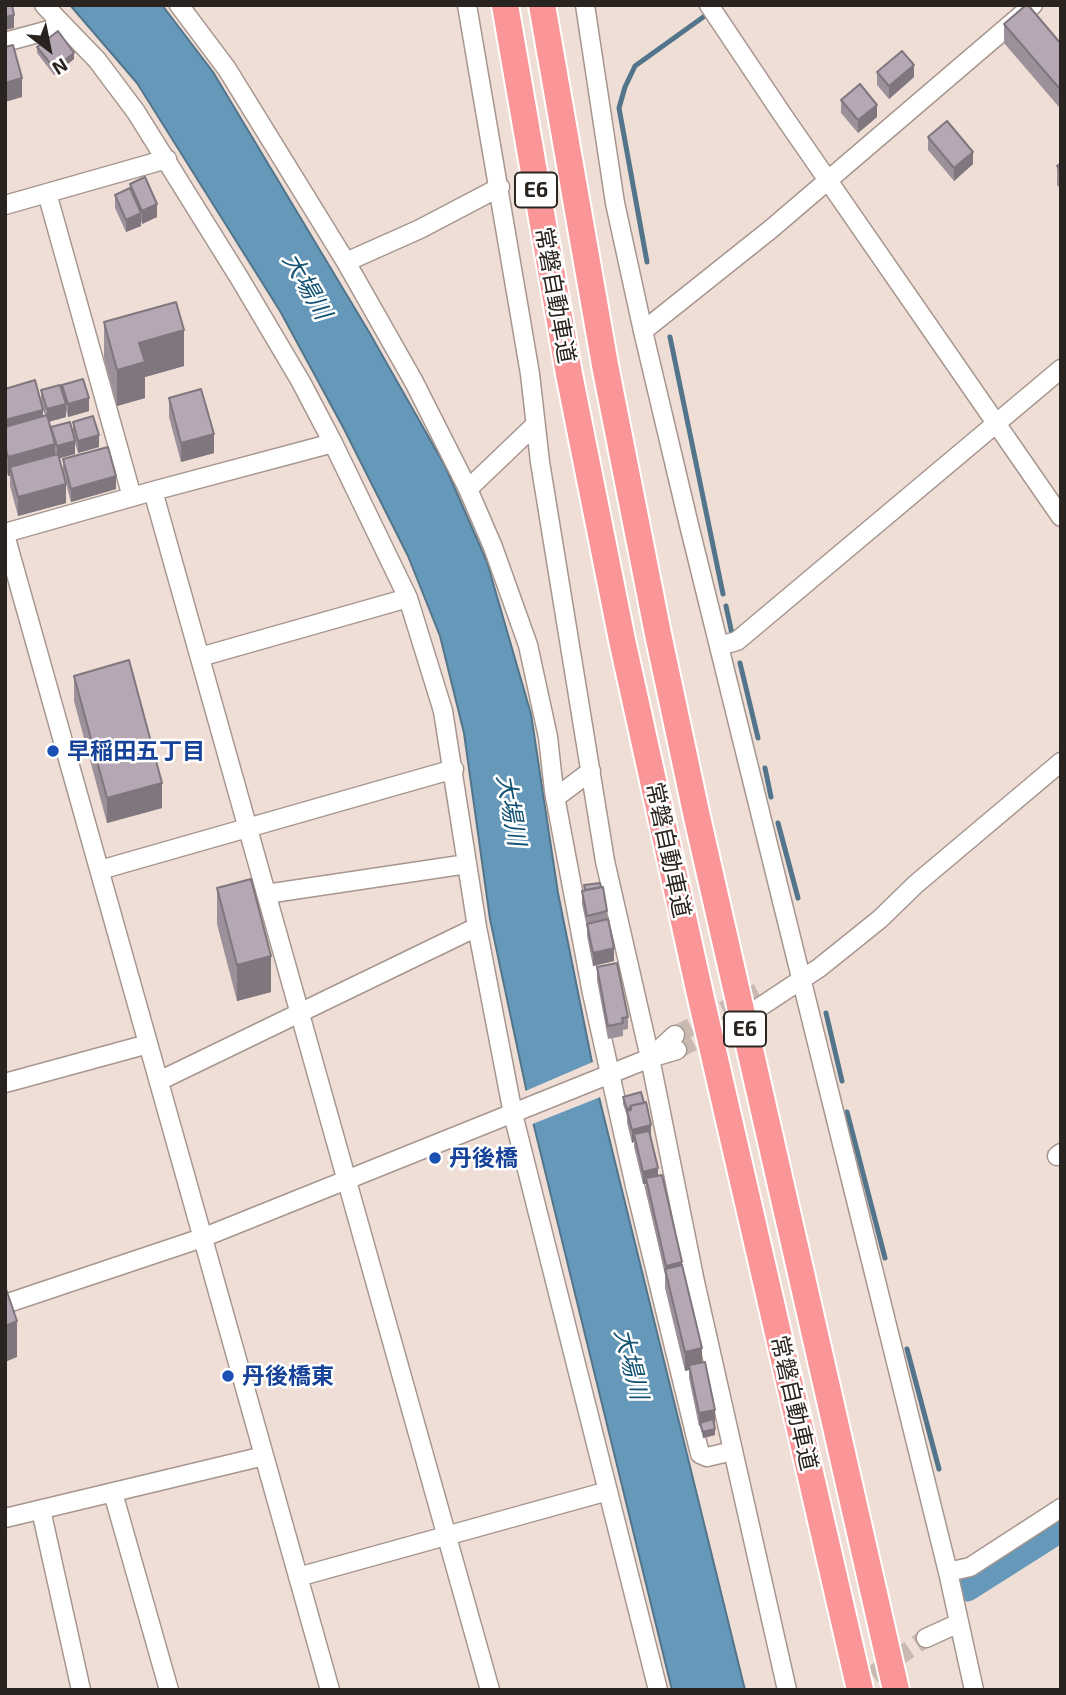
<!DOCTYPE html>
<html>
<head>
<meta charset="utf-8">
<style>
  body { margin:0 }
  #map { position:relative; width:1066px; height:1695px; overflow:hidden; background:#efded5; font-family:"Exo 2",sans-serif }
  canvas { display:block }
  .frame { position:absolute; inset:0; border:7px solid #2a2420; pointer-events:none }
  .north { position:absolute; left:14px; top:14px; width:70px; height:70px; -webkit-text-stroke:5px #fff; paint-order:stroke; rotate:148deg; font-size:19px; font-weight:700; line-height:28px; text-align:center; color:#2a2420 }
  .north::after { content:''; display:block; margin:auto; width:24px; height:32px; background:#2a2420; clip-path:polygon(50% 0,100% 100%,50% 72%,0 100%) }
</style>
</head>
<body>
<div id="map">
<canvas width="1066" height="1695"></canvas>
<div class="frame"></div>
<div class="north">N</div>
</div>
<script>
const ctx = document.querySelector('canvas').getContext('2d');
ctx.lineJoin = 'round';
function fill(path, color) { ctx.fillStyle = color; ctx.fill(path, 'evenodd'); }
const shape = rows => new Path2D(rows.map(r => 'M' + r).join(''));
function stroke(path, color, width, dash) { ctx.strokeStyle = color; ctx.lineWidth = width; ctx.lineCap = dash ? 'butt' : 'round'; ctx.setLineDash(dash || []); ctx.stroke(path); }
function drawText(font, color, halo, rows, align = 'center') {
  ctx.font = font + ' "Exo 2","Noto Sans JP",sans-serif'; ctx.lineWidth = 5; ctx.setLineDash([]); ctx.textBaseline = 'middle'; ctx.strokeStyle = halo; ctx.fillStyle = color; for (const [text, x, y, turn = 0] of rows) {
    ctx.save(); ctx.translate(x, y); ctx.rotate((+turn || 0) * Math.PI / 180); ctx.textAlign = isNaN(turn) ? turn : align; if (halo) ctx.strokeText(text, 0, 0); ctx.fillText(text, 0, 0); ctx.restore();
  }
}
const water = shape([
  [70,5,162,5,213,72,369,332,445,466,487,562,531,714,558,893,599,1097,745,1690,672,1690,534,1126,490,919,464,733,440,636,408,556,344,429,280,311,137,83,70,5]
]);
const pier = shape([
  [595,1061,603,1096,530,1125,523,1092]
]);
const stream = shape([
  [647,262,619,108,625,87,635,66,720,5],
  [670,337,723,594],
  [726,606,732,634],
  [740,663,758,738],
  [765,768,771,797],
  [778,823,798,898],
  [826,1013,842,1081],
  [847,1112,885,1258],
  [907,1349,939,1469]
]);
const river = shape([
  [966,1585,1061,1525]
]);
const minorTunnel = shape([
  [675,1035,758,992],
  [677,1050,751,1012],
  [850,1690,926,1638]
]);
const minor = shape([
  [44,5,97,60,136,112,240,279,301,382,333,443,408,598,443,711,477,927,513,1114,658,1690],
  [179,5,227,69,346,262,414,382,468,489,493,547,528,645,548,737,554,791,592,993,635,1186,700,1454,707,1457,733,1451],
  [467,5,530,374,540,462,605,861,650,1058,695,1282,787,1690],
  [585,5,615,203,643,331,689,525,948,1572,974,1690],
  [709,5,782,114,1061,517],
  [5,42,64,26],
  [47,193,132,497],
  [5,205,167,159],
  [346,262,420,229,500,187],
  [643,331,771,229,1033,5],
  [468,489,535,425],
  [153,491,490,1690],
  [5,533,153,491,333,443],
  [5,535,330,1690],
  [719,646,737,641,1061,369],
  [200,657,408,598],
  [555,798,591,771],
  [100,870,454,769],
  [266,894,467,864],
  [760,1007,819,968,880,919,916,884,1061,762],
  [652,1056,675,1035],
  [159,1081,477,927],
  [5,1083,148,1044],
  [1057,1156,1061,1153],
  [5,1304,202,1238,650,1058,677,1050],
  [113,1493,169,1690],
  [41,1510,81,1690],
  [5,1518,264,1456],
  [948,1572,970,1567,1061,1508],
  [298,1577,608,1491],
  [926,1638,959,1623]
]);
const highway = shape([
  [505,5,569,374,622,640,700,994,860,1690],
  [542,5,605,365,658,634,697,817,896,1690]
]);
const wall = shape([
  [1004,24,1061,44,1059,107,1004,43],
  [37,47,74,59,54,75,37,53],
  [877,72,914,77,889,99,877,85],
  [841,100,877,117,858,133,841,113],
  [928,137,973,164,954,181,928,150],
  [1061,163,1061,190,1057,185,1057,166],
  [130,184,157,217,142,224,141,220,141,226,126,232,115,208,115,195,130,189],
  [104,322,184,366,145,377,145,398,117,406,104,358],
  [62,385,89,411,68,417,66,410,66,417,49,422,51,431,51,427,73,432,73,422,99,447,78,453,75,443,75,454,59,458,63,472,63,459,116,489,71,502,66,484,66,503,18,516,10,486,10,476,8,476,5,465,5,389,43,416,45,415,41,403,41,390,62,392],
  [169,398,214,453,181,462,169,417],
  [74,676,162,808,107,823,74,701],
  [584,885,607,911,607,919,614,961,593,966,587,936,587,928,582,904,582,891,584,890],
  [217,888,271,992,237,1001,217,924],
  [597,967,628,1017,628,1029,623,1030,623,1036,608,1039,597,980],
  [623,1097,651,1138,658,1176,682,1265,715,1423,714,1423,715,1435,703,1438,700,1426,699,1426,689,1378,689,1370,685,1371,665,1288,665,1275,646,1191,646,1184,643,1184,634,1147,634,1142,632,1143,627,1123,627,1116,623,1104]
]);
const shadedWall = shape([
  [14,15,14,28,5,30,5,17],
  [74,53,74,59,54,75,54,68],
  [914,65,914,77,889,99,889,86],
  [22,78,22,97,5,102,5,83],
  [1061,86,1061,105,1059,107,1059,88],
  [877,105,877,117,858,133,858,120],
  [973,152,973,164,954,181,954,168],
  [157,204,157,217,142,224,142,211],
  [141,213,141,226,126,232,126,220],
  [184,330,184,366,145,377,145,398,117,406,117,370,139,343],
  [89,398,89,411,68,417,68,404],
  [66,404,66,417,47,422,47,409],
  [43,410,43,422,5,433,5,420],
  [214,434,214,453,181,462,181,443],
  [99,435,99,447,78,453,78,441],
  [75,441,75,454,57,459,57,446],
  [55,444,55,463,10,467,10,476,8,476,8,457],
  [116,476,116,489,71,502,71,489],
  [66,484,66,503,18,516,18,497],
  [162,783,162,808,107,823,107,798],
  [614,948,614,961,593,966,593,953],
  [271,956,271,992,237,1001,237,965],
  [651,1125,651,1138,634,1134,634,1142,632,1143,632,1130],
  [658,1168,658,1181,646,1178,646,1184,643,1184,643,1172],
  [682,1262,682,1275,666,1273,666,1266],
  [17,1321,17,1357,5,1362,5,1326],
  [702,1348,702,1367,689,1365,689,1370,685,1371,685,1352],
  [715,1410,715,1423,701,1426,700,1423,700,1426,699,1426,699,1413],
  [715,1429,715,1435,703,1438,703,1432]
]);
const building = shape([
  [5,5,12,5,14,15,5,17,5,5],
  [1026,5,1028,5,1061,44,1061,86,1059,88,1004,24,1026,5],
  [58,31,74,53,54,68,37,47,58,31],
  [13,45,22,78,5,83,5,47,13,45],
  [902,51,914,65,889,86,877,72,902,51],
  [860,84,877,105,858,120,841,100,860,84],
  [947,121,973,152,954,168,928,137,947,121],
  [1061,163,1061,171,1057,166,1061,163],
  [145,177,157,204,142,211,130,184,145,177],
  [130,188,141,213,126,220,115,195,130,188],
  [176,302,184,330,139,343,145,362,117,370,104,322,176,302],
  [83,379,89,398,68,404,62,385,83,379],
  [35,380,43,410,5,420,5,389,35,380],
  [60,385,66,404,47,409,41,390,60,385],
  [201,389,214,434,181,443,169,398,201,389],
  [47,415,55,444,8,457,5,446,5,427,47,415],
  [93,416,99,435,78,441,73,422,93,416],
  [70,422,75,441,57,446,51,427,70,422],
  [108,447,116,476,71,489,63,459,108,447],
  [58,454,66,484,18,497,10,467,58,454],
  [129,660,162,783,107,798,74,676,129,660],
  [251,879,271,956,237,965,217,888,251,879],
  [600,883,601,887,585,890,584,885,600,883],
  [603,887,607,911,587,916,582,891,603,887],
  [608,919,614,948,593,953,587,924,608,919],
  [617,963,628,1017,622,1018,623,1023,608,1026,597,967,617,963],
  [641,1092,644,1103,630,1106,631,1108,627,1109,623,1097,641,1092],
  [646,1102,651,1125,632,1130,627,1111,631,1110,630,1106,646,1102],
  [649,1131,658,1168,643,1172,634,1134,649,1131],
  [662,1175,682,1262,666,1266,646,1178,662,1175],
  [682,1265,702,1348,685,1352,665,1269,682,1265],
  [6,1289,17,1321,5,1326,5,1290,6,1289],
  [705,1362,715,1410,699,1413,689,1365,705,1362],
  [713,1419,715,1429,703,1432,700,1423,713,1419]
]);
const markers = [
  [53,751,7,"#1a4fb4"],
  [435,1158,7,"#1a4fb4"],
  [228,1376,7,"#1a4fb4"]
];
const shields = [
  [536,190,42],
  [745,1029,42]
];
const shieldNames = [
  ["E6",536,190],
  ["E6",745,1029]
];
const streetNames = [
  ["常磐自動車道",555,295,80],
  ["常磐自動車道",668,850,78],
  ["常磐自動車道",794,1403,77]
];
const transitNames = [
  ["早稲田五丁目",67,751],
  ["丹後橋",449,1158],
  ["丹後橋東",242,1376]
];
const waterNames = [
  ["大場川",307,286,60],
  ["大場川",511,810,80],
  ["大場川",631,1364,76]
];
fill(water, '#6598b9');
stroke(water, '#53758b', 2);
fill(pier, '#efded5');
stroke(stream, '#53758b', 5);
stroke(river, '#6598b9', 33);
stroke(minorTunnel, '#c8b9b1', 18, [18, 9]);
stroke(minor, '#a6968e', 21);
stroke(highway, '#fff', 30);
stroke(minor, '#fff', 18);
stroke(highway, '#fb9698', 26);
fill(wall, '#9c909b');
fill(shadedWall, '#7f767e');
fill(building, '#b5a8b4');
stroke(building, '#7f767e', 2);
for (const [x, y, r, color] of markers) { const dot = new Path2D(); dot.arc(x, y, r, 0, 2 * Math.PI); ctx.fillStyle = color; ctx.fill(dot); stroke(dot, '#fff', 2.5); }
for (const [x, y, w] of shields) { const box = new Path2D(); box.roundRect(x - w / 2, y - 17.5, w, 35, 5); ctx.fillStyle = '#fff'; ctx.fill(box); stroke(box, '#2a2420', 2); }
drawText('bold 21px', '#2a2420', null, shieldNames);
drawText('23px', '#2a2420', '#fff', streetNames);
drawText('bold 23px', '#164399', '#fff', transitNames, 'left');
drawText('italic 24px', '#135374', '#fff', waterNames);
</script>
</body>
</html>
